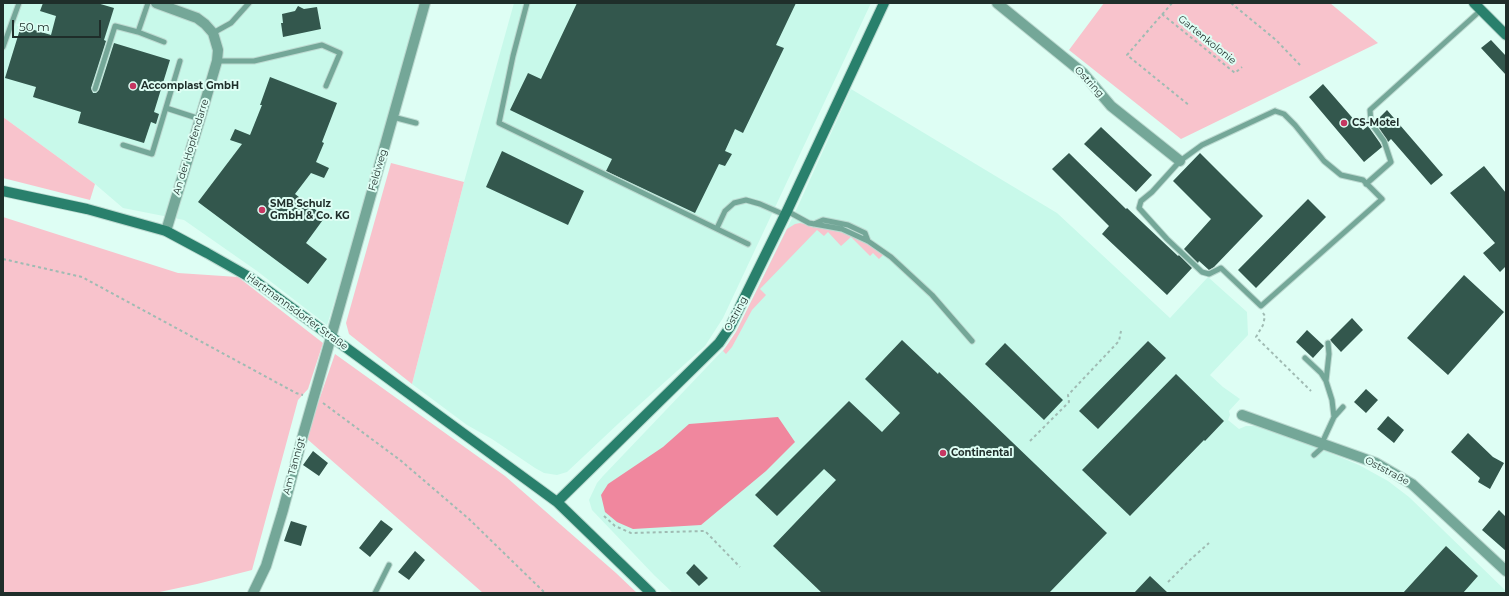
<!DOCTYPE html>
<html>
<head>
<meta charset="utf-8">
<style>
  body { margin:0 }
  #map { position:relative; width:1509px; height:596px; overflow:hidden; background:#defef4; font-family:Montserrat,sans-serif }
  canvas { display:block }
  .frame { position:absolute; inset:0; border:4px solid #1f2e2a; pointer-events:none }
  .scale { position:absolute; left:12px; top:20px; width:89px; height:18px; box-sizing:border-box; border:2px solid #1f2e2a; border-top:0; padding-left:5px; font-size:12px; line-height:14px; white-space:nowrap; color:#1f2e2a; -webkit-text-stroke:3px #defef4; paint-order:stroke }
</style>
</head>
<body>
<div id="map">
<canvas width="1509" height="596"></canvas>
<div class="frame"></div>
<div class="scale">50 m</div>
</div>
<script>
const ctx = document.querySelector('canvas').getContext('2d');
ctx.lineJoin = 'round';
function fill(path, color) { ctx.fillStyle = color; ctx.fill(path, 'evenodd'); }
const shape = rows => new Path2D(rows.map(r => 'M' + r).join(''));
function stroke(path, color, width, dash) { ctx.strokeStyle = color; ctx.lineWidth = width; ctx.lineCap = dash ? 'butt' : 'round'; ctx.setLineDash(dash || []); ctx.stroke(path); }
function drawText(font, color, halo, rows, align = 'center') {
  ctx.font = font + ' Montserrat,sans-serif'; ctx.lineWidth = 4; ctx.setLineDash([]); ctx.textBaseline = 'middle'; ctx.strokeStyle = halo; ctx.fillStyle = color; for (const [text, x, y, turn = 0] of rows) {
    ctx.save(); ctx.translate(x, y); ctx.rotate((+turn || 0) * Math.PI / 180); ctx.textAlign = isNaN(turn) ? turn : align; if (halo) ctx.strokeText(text, 0, 0); ctx.fillText(text, 0, 0); ctx.restore();
  }
}
const built = shape([
  [3,3,425,3,393,117,327,325,257,271,184,220,123,208,95,184,3,117],
  [514,3,871,3,723,318,705,346,619,423,567,472,557,475,544,473,535,468,492,439,467,425,412,384,464,182],
  [851,89,1057,213,1170,318,1208,277,1247,312,1248,335,1210,375,1223,387,1240,399,1229,411,1230,415,1228,420,1239,429,1246,426,1257,426,1316,447,1359,465,1388,481,1409,497,1506,591,1506,593,673,593,654,575,592,510,589,500,597,483,603,476,726,347,736,332,799,204]
]);
const green = shape([
  [1104,3,1330,3,1378,43,1181,139,1069,50],
  [3,117,95,184,90,200,3,178],
  [391,163,464,182,412,384,349,334,346,323],
  [3,217,178,273,238,277,323,343,308,389,298,400,252,570,197,584,155,593,3,593],
  [800,223,844,233,871,245,883,255,879,259,873,253,870,256,851,237,841,246,828,232,824,236,817,230,760,289,766,295,752,310,732,347,726,354,723,351,736,332,787,229,795,224],
  [335,354,505,476,616,573,637,593,483,593,306,438]
]);
const water = shape([
  [778,417,795,442,766,471,701,525,633,529,617,522,605,512,601,495,608,484,663,447,689,424]
]);
const building = shape([
  [43,3,97,3,114,8,104,40,106,41,91,88,93,93,96,93,99,90,114,43,170,60,154,112,159,114,156,124,151,122,144,143,78,123,81,112,33,97,36,87,5,78,21,26,51,35,56,16,40,11],
  [577,3,796,3,776,45,784,48,743,133,735,129,725,151,732,154,725,166,719,164,695,213,606,171,612,159,510,110,528,73,541,79],
  [298,6,304,9,317,7,321,29,283,37,281,23,283,23,282,14,295,11],
  [1491,40,1506,56,1506,75,1481,48],
  [270,77,337,103,322,142,324,143,316,162,329,168,324,178,311,173,295,194,325,217,306,243,327,259,308,284,198,202,242,144,230,140,235,129,250,135,262,105,260,105],
  [1323,84,1363,130,1368,126,1380,143,1382,147,1364,162,1309,97],
  [1387,110,1443,175,1431,185,1391,139,1388,142,1375,122],
  [1101,127,1152,175,1136,192,1084,144],
  [502,151,584,191,568,225,486,187],
  [1069,153,1126,209,1127,208,1178,256,1179,255,1192,268,1167,295,1102,234,1109,226,1052,169],
  [1200,153,1263,216,1214,267,1209,270,1199,261,1198,263,1184,249,1211,219,1173,181],
  [1484,166,1506,193,1506,266,1500,272,1483,253,1495,243,1450,193],
  [1308,199,1326,217,1256,288,1238,270],
  [1464,275,1504,312,1448,375,1407,338],
  [1352,318,1363,330,1341,352,1330,340],
  [1307,330,1324,346,1313,358,1296,342],
  [902,340,938,374,939,372,1107,533,1049,593,822,593,773,546,836,480,824,469,777,516,755,495,849,401,882,432,900,413,865,379],
  [1148,341,1166,358,1098,429,1079,411],
  [1005,343,1063,400,1044,420,985,364],
  [1176,374,1224,421,1205,441,1204,440,1130,516,1082,470],
  [1366,389,1378,400,1366,413,1354,402],
  [1388,416,1404,430,1394,443,1377,429],
  [1468,433,1493,457,1504,463,1490,489,1478,482,1480,478,1451,452],
  [313,451,328,463,319,476,303,465],
  [1499,510,1506,517,1506,551,1482,530],
  [381,520,393,529,370,557,359,548],
  [291,521,307,526,301,546,284,541],
  [1446,546,1478,576,1463,593,1403,593],
  [415,551,425,560,409,580,398,572],
  [694,564,708,578,699,586,686,573],
  [1150,576,1168,593,1134,593]
]);
const path = shape([
  [1172,3,1127,55,1190,106],
  [1231,3,1276,40,1300,65],
  [1162,14,1235,73,1242,67],
  [3,259,82,277,296,393,303,395],
  [1263,313,1265,316,1263,325,1256,337,1311,391],
  [323,403,400,460,469,519,545,593],
  [1030,441,1069,402,1068,395,1119,341,1121,331],
  [604,516,615,526,631,533,705,531,740,567],
  [1168,582,1192,558,1209,543]
]);
const lane = shape([
  [148,3,138,32,164,42],
  [527,3,513,56,499,123,748,244],
  [213,33,231,23,249,3],
  [3,47,19,3],
  [217,61,254,61,322,45,340,53,326,86],
  [95,89,115,26,138,32],
  [166,108,200,119],
  [1275,111,1284,114,1295,125,1324,161,1341,175,1363,180,1382,199,1261,306,1221,268,1209,274,1202,272,1167,239,1139,208,1141,201,1152,192,1180,161,1202,145,1275,111],
  [393,117,416,123],
  [123,145,152,154,180,61],
  [1366,184,1391,162,1384,141,1371,123,1370,110,1481,10],
  [787,211,809,223,842,229,868,241,891,257,932,295,972,341],
  [814,224,823,220,848,225,865,233,868,241],
  [717,228,725,211,734,203,746,200,760,204,785,215],
  [1305,358,1321,373,1326,381],
  [1334,417,1343,407],
  [1322,443,1334,417,1332,400,1326,381,1329,354,1328,343],
  [1314,455,1325,445],
  [375,593,389,565]
]);
const street = shape([
  [156,3,197,18,205,24,213,33,218,50,217,61,200,119,166,231],
  [997,3,1083,73,1111,106,1180,161],
  [1242,415,1376,463,1412,484,1506,571],
  [253,593,266,566,283,510,303,435,331,337,425,3]
]);
const secondary = shape([
  [1474,3,1506,35],
  [3,191,87,209,166,231,207,253,251,278,557,502,651,593],
  [557,502,719,343,730,327,787,211,884,3]
]);
const markers = [
  [133,86,4,"#c63762"],
  [1344,123,4,"#c63762"],
  [262,210,4,"#c63762"],
  [943,453,4,"#c63762"]
];
const streetNames = [
  ["Gartenkolonie",1207,40,39],
  ["Ostring",1089,82,47],
  ["An der Hopfendarre",191,147,-73],
  ["Feldweg",378,170,-74],
  ["Hartmannsdorfer Straße",297,312,36],
  ["Ostring",736,314,-62],
  ["Am Tännigt",294,466,-75],
  ["Oststraße",1387,471,28]
];
const poiNames = [
  ["Accomplast GmbH",141,86],
  ["CS-Motel",1352,123],
  ["SMB Schulz",270,204],
  ["GmbH & Co. KG",270,216],
  ["Continental",951,453]
];
fill(built, '#c8f9ea');
fill(green, '#f8c3cc');
fill(water, '#f0879e');
fill(building, '#33574d');
stroke(lane, '#bcd9d0', 7);
stroke(street, '#bcd9d0', 12);
stroke(secondary, '#bcd9d0', 12);
stroke(path, '#a0bbb3', 2, [3, 3]);
stroke(lane, '#74a798', 5);
stroke(street, '#74a798', 10);
stroke(secondary, '#29806c', 10);
for (const [x, y, r, color] of markers) { const dot = new Path2D(); dot.arc(x, y, r, 0, 2 * Math.PI); ctx.fillStyle = color; ctx.fill(dot); stroke(dot, '#defef4', 1.5); }
drawText('10px', '#1f2e2a', '#defef4', streetNames);
drawText('bold 10px', '#1f2e2a', '#defef4', poiNames, 'left');
</script>
</body>
</html>
